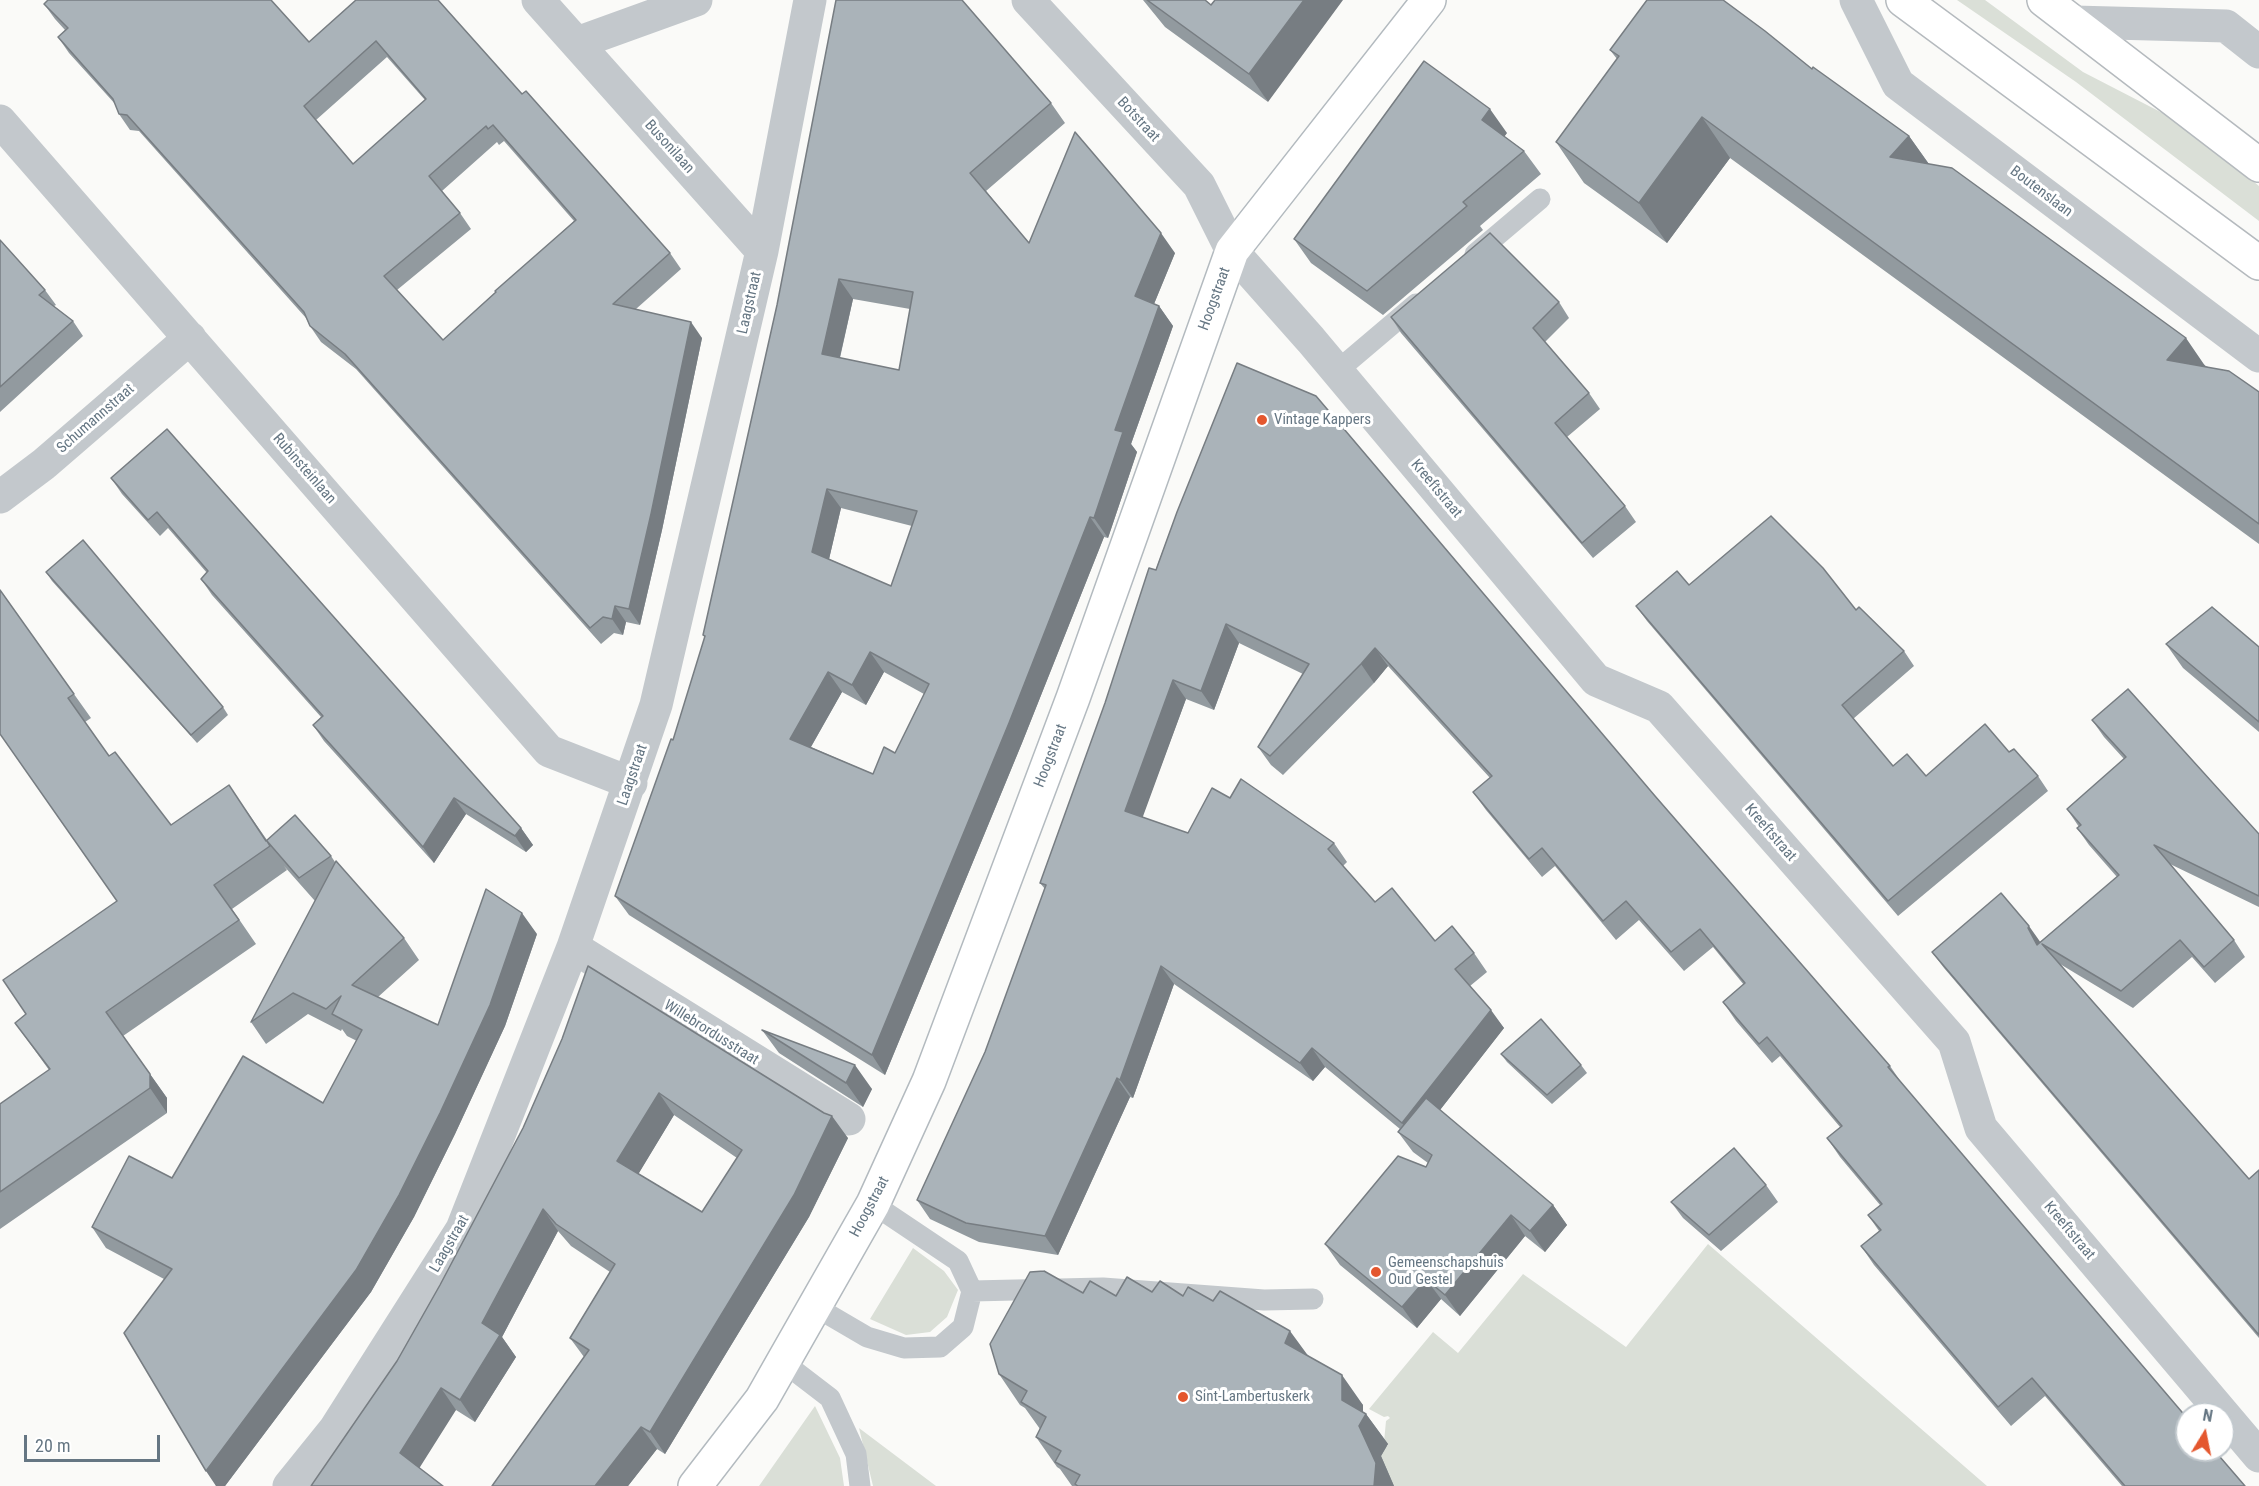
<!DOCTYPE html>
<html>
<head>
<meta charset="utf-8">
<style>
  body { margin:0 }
  #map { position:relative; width:2259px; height:1486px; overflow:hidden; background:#fafaf8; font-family:"Roboto Condensed",sans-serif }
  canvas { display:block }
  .north { position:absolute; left:2175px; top:1402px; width:60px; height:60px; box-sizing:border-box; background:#fff; border:2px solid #c1c8cd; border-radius:50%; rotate:10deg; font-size:16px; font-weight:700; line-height:24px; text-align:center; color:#657683 }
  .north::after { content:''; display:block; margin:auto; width:21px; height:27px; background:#e4572e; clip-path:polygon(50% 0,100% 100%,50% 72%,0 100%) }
  .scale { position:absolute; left:24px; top:1435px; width:136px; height:27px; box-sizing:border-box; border:3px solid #657683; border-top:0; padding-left:8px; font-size:18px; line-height:21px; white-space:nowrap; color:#657683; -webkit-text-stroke:4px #fff; paint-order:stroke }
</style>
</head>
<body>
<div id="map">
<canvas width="2259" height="1486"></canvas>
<div class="north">N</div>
<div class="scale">20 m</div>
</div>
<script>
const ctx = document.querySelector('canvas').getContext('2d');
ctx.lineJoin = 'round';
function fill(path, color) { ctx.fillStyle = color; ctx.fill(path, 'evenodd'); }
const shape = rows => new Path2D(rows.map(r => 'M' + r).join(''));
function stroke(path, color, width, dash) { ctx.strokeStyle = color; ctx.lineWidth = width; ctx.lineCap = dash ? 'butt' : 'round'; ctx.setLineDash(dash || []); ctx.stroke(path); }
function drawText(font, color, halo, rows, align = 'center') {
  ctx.font = font + ' "Roboto Condensed",sans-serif'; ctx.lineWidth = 6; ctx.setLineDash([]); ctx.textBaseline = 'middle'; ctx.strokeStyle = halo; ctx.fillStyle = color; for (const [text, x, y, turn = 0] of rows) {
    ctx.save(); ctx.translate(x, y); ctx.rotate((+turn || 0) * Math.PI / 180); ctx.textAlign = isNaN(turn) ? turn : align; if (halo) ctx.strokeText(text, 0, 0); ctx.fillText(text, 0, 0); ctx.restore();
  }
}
const green = shape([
  [1957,0,1985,0,2083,72,2178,121,2259,186,2259,221,2076,82],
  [1708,1244,1987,1486,1394,1486,1393,1484,1379,1486,1381,1446,1385,1448,1388,1445,1384,1442,1386,1421,1390,1418,1388,1416,1384,1417,1369,1409,1433,1332,1458,1353,1523,1274,1626,1347],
  [913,1248,944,1271,958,1290,947,1317,930,1332,906,1335,870,1319],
  [815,1406,840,1458,844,1486,759,1486],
  [859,1428,936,1486,873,1486]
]);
const lane = shape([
  [1475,254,1540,199],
  [1337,371,1416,304],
  [972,1291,1103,1288,1264,1300,1313,1299],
  [814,1306,867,1337,904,1348,940,1347,963,1327,972,1291,958,1261,873,1204],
  [783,1362,830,1398,856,1454,860,1486]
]);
const street = shape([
  [538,0,762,251],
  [1028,0,1199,185,1232,251,1311,340,1596,680,1659,707,1954,1042,1981,1128,2259,1456],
  [1856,0,1898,84,2259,356],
  [2074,22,2226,26,2259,52],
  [577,43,696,0],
  [0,121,549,751,631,783],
  [0,497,44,464,190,338],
  [573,947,849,1119],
  [289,1486,335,1429,462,1229,573,947,656,705,762,251,810,0]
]);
const secondary = shape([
  [695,1486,762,1399,783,1362,873,1204,929,1081,1073,698,1232,251,1429,0]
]);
const primary = shape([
  [1903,0,2259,263],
  [2044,0,2259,165]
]);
const wall = shape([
  [356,0,522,94,670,253,681,269,636,309,702,338,662,530,640,625,626,622,623,635,614,633,601,644,356,369,321,342,310,326,306,318,139,131,130,130,119,114,116,105,69,53,58,37,65,30,55,19,44,4,309,42],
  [387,57,425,100,353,164,316,120],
  [504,141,574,221,443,340,397,290,471,229,460,213,442,191,497,142,499,145],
  [1143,0,1205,0,1211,5,1268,102,1165,27],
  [1610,50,1812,69,1909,136,1929,164,2206,366,2259,392,2259,544,1730,158,1667,243,1584,183,1556,142,1617,59],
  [1051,103,1065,123,986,191,1029,243,1175,253,1154,304,1159,306,1173,326,1131,444,1137,452,1108,538,1104,537,1022,743,885,1075,629,915,615,896,673,740,705,637,703,635,777,305],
  [853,299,910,309,899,370,840,358],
  [841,508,912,526,891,586,829,559],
  [884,672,924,694,895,753,873,774,811,747,842,692,866,705],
  [1507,133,1504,136,1524,151,1541,174,1480,226,1483,230,1383,315,1311,263,1294,239],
  [0,240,45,290,56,305,54,306,73,321,83,336,0,412],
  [1559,302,1569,318,1545,342,1589,393,1600,409,1567,437,1625,506,1636,522,1593,558,1401,333,1391,317],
  [167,429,521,828,533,845,526,852,466,814,434,863,324,741,313,725,321,717,212,595,201,579,207,573,168,528,160,536,122,494,111,478],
  [1177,512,1655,796,1890,1066,1903,1085,1966,1160,2245,1486,2122,1486,2045,1396,2011,1426,1874,1265,1861,1246,1879,1231,1868,1215,1880,1205,1840,1157,1827,1138,1840,1127,1780,1056,1772,1063,1736,1021,1723,1002,1744,985,1713,947,1684,971,1639,920,1616,940,1555,866,1542,877,1486,810,1473,792,1490,778,1388,666,1374,683,1283,775,1271,765,1258,747,1303,674,1239,643,1214,710,1186,699,1142,817,1188,833,1230,798,1334,843,1347,862,1343,866,1375,902,1435,941,1474,953,1487,972,1470,986,1504,1028,1440,1110,1553,1205,1567,1225,1545,1252,1525,1236,1460,1316,1441,1299,1417,1328,1340,1265,1325,1244,1426,1167,1428,1163,1413,1152,1398,1132,1400,1129,1325,1067,1313,1081,1174,984,1133,1098,1130,1097,1058,1255,979,1242,930,1219,917,1200,985,1052,1045,889,1040,883],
  [46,572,223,707,228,715,197,743,52,581],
  [1689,585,1856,610,1904,651,1914,666,1853,719,1893,766,1926,776,2009,752,2038,776,2048,791,1898,916,1647,621,1636,606],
  [0,590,91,718,85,722,109,756,171,825,246,810,267,840,331,856,335,862,404,938,419,960,378,997,438,1025,537,934,505,1026,455,1134,414,1217,371,1292,225,1486,216,1486,164,1279,106,1248,92,1227,172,1178,323,1103,357,1041,347,1036,342,1029,341,1031,308,1014,266,1044,251,1022,315,901,284,866,287,870,232,909,256,944,123,1036,167,1098,167,1113,0,1229,0,1104,49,1070,15,1023,26,1014,117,901],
  [2166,644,2259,647,2259,732,2183,668],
  [2092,720,2259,834,2259,907,2170,864,2234,940,2245,957,2215,983,2192,957,2133,1008,2060,964,2249,1179,2259,1170,2259,1338,1944,968,1932,952,2040,942,2117,877,2089,845,2077,828,2079,827,2067,809,2124,759,2104,737],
  [762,1030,872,1089,863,1107,779,1053],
  [562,1039,848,1138,809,1217,665,1454,657,1449,628,1486,492,1486,584,1357,570,1338,610,1272,571,1246,558,1231,502,1337,516,1357,475,1422,456,1410,311,1486,397,1361,440,1285,523,1128],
  [674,1115,737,1158,702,1212,638,1174],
  [1501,1054,1581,1065,1587,1073,1552,1104,1507,1062],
  [1766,1185,1778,1202,1721,1251,1683,1218,1671,1202],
  [1152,1292,1183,1296,1308,1356,1363,1405,1363,1412,1366,1414,1388,1444,1381,1456,1394,1486,1072,1486,1060,1469,1057,1467,1036,1437,1040,1429,1025,1408,1020,1405,999,1374,1083,1293,1116,1296]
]);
const shadedWall = shape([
  [1304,0,1343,0,1268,102,1249,74],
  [1490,109,1507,133,1499,144,1482,120],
  [1702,117,1730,158,1667,243,1639,203],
  [1909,136,1938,177,1890,157],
  [1161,233,1175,253,1149,316,1135,296],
  [839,279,853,299,836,374,822,354],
  [1159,306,1173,326,1131,444,1137,452,1108,538,1094,518,1115,430],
  [691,322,702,338,662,530,640,625,629,609],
  [2186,338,2214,379,2167,360],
  [827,489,841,508,826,572,812,552],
  [1090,517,1104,537,1022,743,885,1075,872,1055],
  [615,606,626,622,623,635,612,619],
  [1226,624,1239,643,1214,710,1201,691],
  [1375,648,1388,666,1374,683,1361,664],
  [870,652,884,672,866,705,852,685],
  [828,672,842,692,804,759,790,739],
  [1173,680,1186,699,1138,830,1125,811],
  [454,798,466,814,434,863,423,847],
  [521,828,533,845,526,852,515,836],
  [522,913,537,934,505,1026,455,1134,414,1217,371,1292,225,1486,216,1486,206,1471],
  [2029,926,2041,943,2037,945,2028,928],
  [1161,966,1174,984,1133,1098,1120,1080],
  [1491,1010,1504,1028,1415,1142,1402,1123],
  [106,1012,167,1098,167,1113,150,1088],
  [1312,1048,1325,1067,1313,1081,1300,1063],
  [855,1065,872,1089,863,1107,846,1083],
  [1117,1078,1130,1097,1058,1255,1045,1236],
  [659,1093,674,1115,633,1183,617,1161],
  [832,1116,848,1138,809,1217,665,1454,650,1432],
  [1553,1205,1567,1225,1545,1252,1530,1231],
  [543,1209,558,1231,502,1337,516,1357,475,1422,460,1400,482,1323],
  [1511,1215,1525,1236,1460,1316,1445,1295],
  [1426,1279,1441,1299,1417,1328,1402,1307],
  [1290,1331,1312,1361,1285,1343],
  [1342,1375,1363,1405,1363,1419,1366,1414,1388,1444,1381,1456,1394,1486,1374,1486,1342,1400],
  [441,1388,456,1410,415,1475,400,1453],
  [641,1427,657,1449,628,1486,595,1486]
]);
const building = shape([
  [48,0,271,0,309,42,356,0,438,0,522,94,526,91,670,253,613,304,691,322,651,514,629,609,615,606,612,619,603,617,590,628,345,354,310,326,304,312,127,115,119,114,113,99,58,37,68,28,44,4,48,0],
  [376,41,426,99,353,164,304,106,376,41],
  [493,125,576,220,495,291,496,292,443,340,384,276,460,213,429,176,486,126,488,129,493,125],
  [836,0,962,0,1051,103,970,173,1029,243,1075,132,1161,233,1135,296,1159,306,1115,430,1123,432,1094,518,1090,517,1009,723,872,1055,615,896,671,739,673,740,705,636,703,635,777,305,836,0],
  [839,279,913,292,899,370,822,354,839,279],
  [827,489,917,511,891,586,812,552,827,489],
  [870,652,929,684,895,753,884,747,873,774,790,739,828,672,852,685,870,652],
  [1147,0,1205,0,1211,5,1215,0,1304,0,1249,74,1147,0],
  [1647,0,1723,0,1765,31,1812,69,1813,67,1909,136,1890,157,1952,168,2186,338,2167,360,2229,371,2259,392,2259,524,1702,117,1639,203,1556,142,1619,56,1610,50,1647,0],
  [1424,61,1490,109,1482,120,1524,151,1463,202,1467,206,1367,291,1294,239,1424,61],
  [1490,233,1559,302,1533,328,1589,393,1555,423,1625,506,1582,543,1391,317,1490,233],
  [0,240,45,290,39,295,73,321,0,387,0,240],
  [1237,363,1316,396,1655,796,1890,1066,1888,1067,2187,1418,2187,1450,2214,1450,2245,1486,2125,1486,2032,1378,1998,1407,1861,1246,1881,1230,1868,1215,1882,1204,1827,1138,1842,1126,1767,1037,1759,1044,1723,1002,1745,983,1700,929,1671,952,1626,901,1603,921,1542,848,1529,859,1473,792,1492,776,1375,648,1361,664,1270,756,1258,747,1309,664,1226,624,1201,691,1173,680,1125,811,1188,833,1212,788,1230,798,1241,779,1334,843,1328,849,1375,902,1392,888,1435,941,1452,926,1474,953,1455,969,1491,1010,1402,1123,1312,1048,1300,1063,1161,966,1120,1080,1117,1078,1045,1236,966,1223,917,1200,985,1052,1046,885,1040,883,1105,703,1149,568,1156,570,1177,512,1237,363],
  [167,429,521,828,515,836,454,798,423,847,313,725,323,716,201,579,208,571,157,512,148,520,111,478,167,429],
  [1771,516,1823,568,1856,610,1859,607,1904,651,1842,705,1893,766,1907,754,1926,776,1985,724,2009,752,2014,749,2038,776,1888,901,1636,606,1677,571,1689,585,1771,516],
  [83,540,223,707,191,735,46,572,83,540],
  [0,590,74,694,68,698,109,756,115,752,171,825,229,785,266,841,295,815,331,856,299,878,267,841,270,846,214,885,239,920,106,1012,150,1074,150,1088,0,1192,0,1104,50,1069,15,1023,26,1014,3,980,117,901,0,734,0,590],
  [2212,607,2259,647,2259,722,2166,644,2212,607],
  [2128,689,2259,834,2259,896,2154,845,2234,940,2204,967,2180,940,2121,991,2042,944,2249,1179,2259,1170,2259,1335,1932,952,2001,893,2029,926,2028,928,2037,945,2119,875,2077,828,2081,825,2067,809,2126,757,2092,720,2128,689],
  [336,861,404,938,352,985,438,1025,486,889,522,913,490,1005,440,1113,399,1195,356,1270,206,1471,124,1333,172,1269,92,1227,129,1156,172,1178,243,1056,323,1103,362,1030,332,1014,341,996,326,1009,293,993,251,1022,336,861],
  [588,966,824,1113,832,1116,794,1195,650,1432,641,1427,595,1486,492,1486,589,1350,570,1338,615,1264,556,1224,543,1209,482,1323,500,1335,460,1400,441,1388,400,1453,443,1486,311,1486,397,1361,440,1285,523,1128,562,1039,588,966],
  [659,1093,742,1150,702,1212,617,1161,659,1093],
  [1541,1019,1581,1065,1547,1095,1501,1054,1541,1019],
  [762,1030,855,1065,846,1083,762,1030],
  [1426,1098,1553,1205,1530,1231,1511,1215,1445,1295,1426,1279,1402,1307,1325,1244,1398,1156,1426,1167,1432,1155,1398,1132,1426,1098],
  [1734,1148,1766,1185,1709,1235,1671,1202,1734,1148],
  [1044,1271,1083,1293,1090,1281,1116,1296,1127,1277,1152,1292,1160,1281,1183,1296,1188,1287,1213,1301,1220,1291,1290,1331,1285,1343,1342,1375,1342,1400,1366,1414,1359,1426,1376,1463,1374,1486,1078,1486,1075,1484,1080,1475,1055,1462,1061,1451,1036,1437,1046,1417,1021,1402,1027,1391,999,1374,990,1344,1030,1272,1044,1271]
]);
const markers = [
  [1262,420,6,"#e4572e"],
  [1376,1272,6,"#e4572e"],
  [1183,1397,6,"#e4572e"]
];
const streetNames = [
  ["Botstraat",1138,120,47],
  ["Busonilaan",669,147,48],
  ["Boutenslaan",2041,192,37],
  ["Hoogstraat",1215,299,-70],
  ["Laagstraat",750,303,-77],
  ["Schumannstraat",96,419,-41],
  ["Rubinsteinlaan",304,469,49],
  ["Kreeftstraat",1436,489,50],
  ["Hoogstraat",1051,756,-69],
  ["Laagstraat",633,775,-71],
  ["Kreeftstraat",1770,833,49],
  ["Willebrordusstraat",711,1033,32],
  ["Hoogstraat",870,1207,-62],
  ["Kreeftstraat",2069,1231,50],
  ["Laagstraat",450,1244,-60]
];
const poiNames = [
  ["Vintage Kappers",1274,420],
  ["Gemeenschapshuis",1388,1263],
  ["Oud Gestel",1388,1280],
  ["Sint-Lambertuskerk",1195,1397]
];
fill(green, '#dadfd7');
stroke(secondary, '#b3babf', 36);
stroke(primary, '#b5babe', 36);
stroke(lane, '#c3c8cc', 21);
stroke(street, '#c3c8cc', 33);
stroke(secondary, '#fff', 33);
stroke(primary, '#fff', 33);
fill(wall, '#929a9f');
fill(shadedWall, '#777d82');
fill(building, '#aab3b9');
stroke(building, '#777d82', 1.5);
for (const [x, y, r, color] of markers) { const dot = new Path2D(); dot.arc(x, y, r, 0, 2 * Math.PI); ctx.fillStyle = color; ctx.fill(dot); stroke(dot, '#fff', 2); }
drawText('15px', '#657683', '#fff', streetNames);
drawText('15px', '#657683', '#fff', poiNames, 'left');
</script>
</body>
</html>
